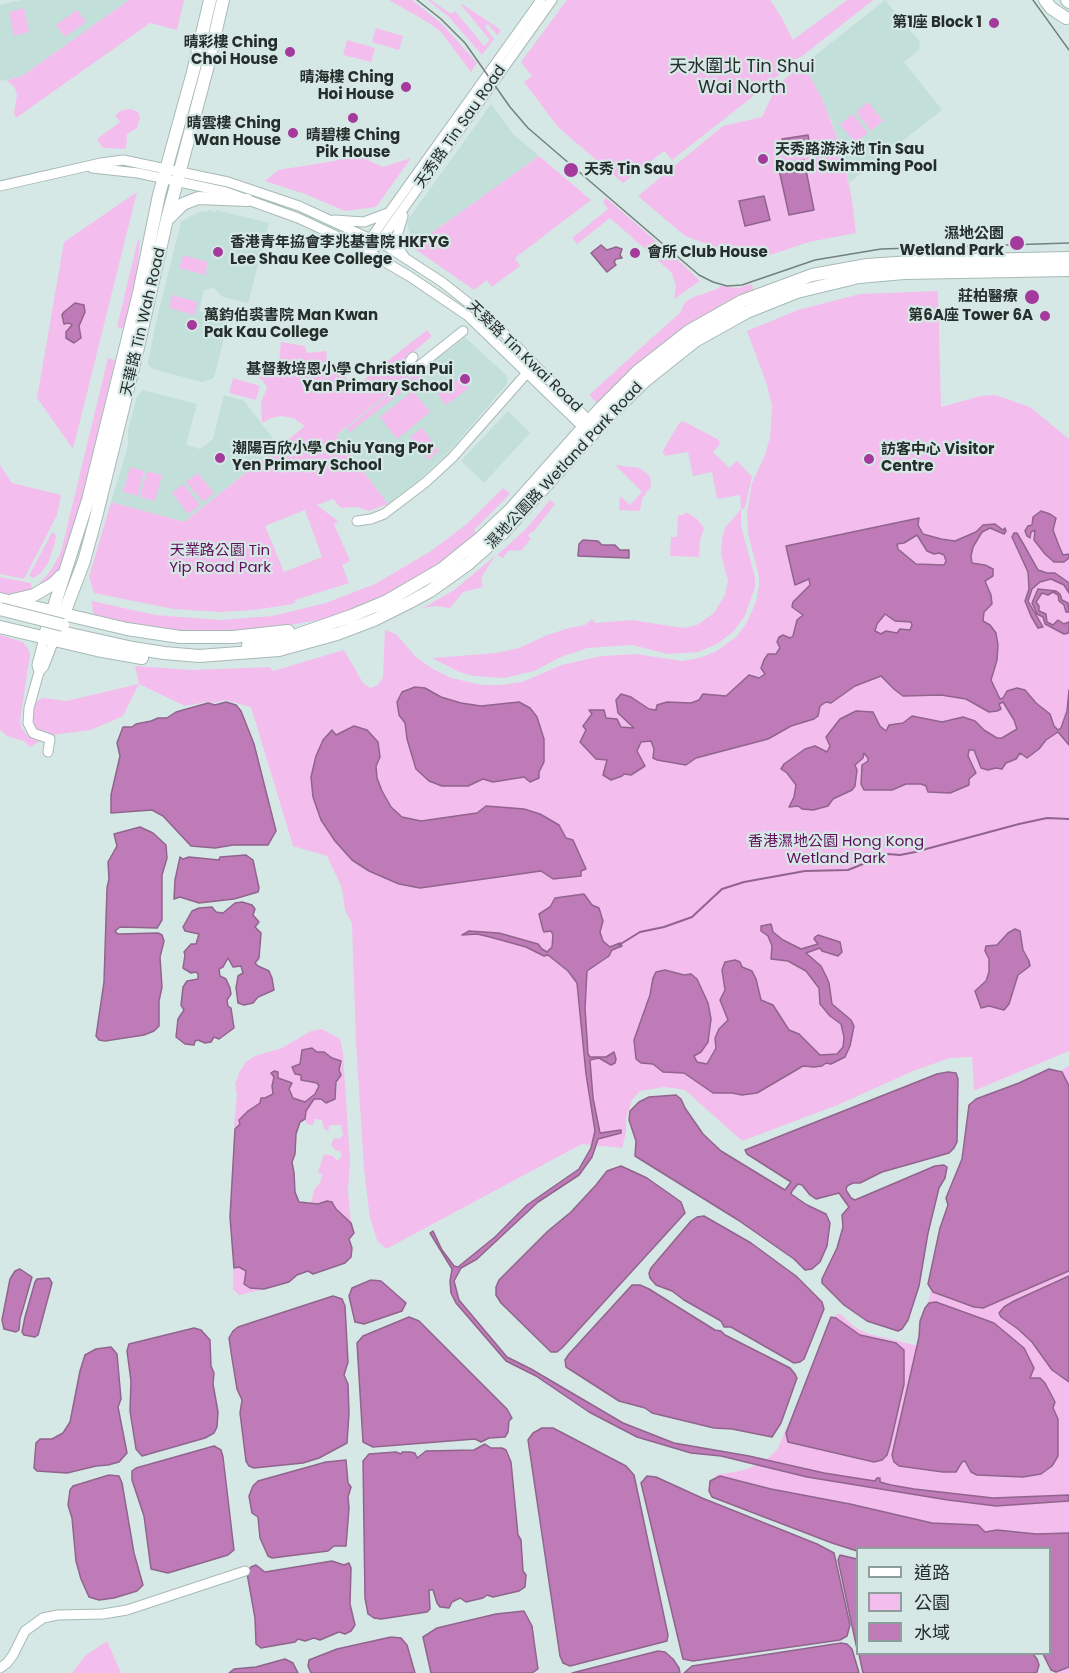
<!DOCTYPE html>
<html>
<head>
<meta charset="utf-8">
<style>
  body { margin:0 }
  #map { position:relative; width:1069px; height:1673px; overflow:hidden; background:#d6e8e5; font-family:Poppins,"Noto Sans TC",sans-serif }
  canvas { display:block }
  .legend { position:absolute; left:856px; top:1547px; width:195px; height:108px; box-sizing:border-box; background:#d6e8e5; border:2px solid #909e9b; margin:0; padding:8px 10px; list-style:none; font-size:18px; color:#262e2c }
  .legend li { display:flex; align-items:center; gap:12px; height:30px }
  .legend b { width:30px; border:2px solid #909e9b }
</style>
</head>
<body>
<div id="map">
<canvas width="1069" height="1673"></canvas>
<ul class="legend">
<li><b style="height:8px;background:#fff"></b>道路</li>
<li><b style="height:16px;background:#f3beed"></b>公園</li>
<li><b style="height:16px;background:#be7bb7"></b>水域</li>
</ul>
</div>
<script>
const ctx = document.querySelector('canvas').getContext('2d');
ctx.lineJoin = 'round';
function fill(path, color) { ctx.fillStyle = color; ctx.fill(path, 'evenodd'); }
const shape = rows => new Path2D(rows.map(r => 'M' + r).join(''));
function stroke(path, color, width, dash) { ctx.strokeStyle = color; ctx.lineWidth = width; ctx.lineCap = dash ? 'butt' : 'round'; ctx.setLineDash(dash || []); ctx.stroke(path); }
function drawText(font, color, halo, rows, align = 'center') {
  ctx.font = font + ' Poppins,"Noto Sans TC",sans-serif'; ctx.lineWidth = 4.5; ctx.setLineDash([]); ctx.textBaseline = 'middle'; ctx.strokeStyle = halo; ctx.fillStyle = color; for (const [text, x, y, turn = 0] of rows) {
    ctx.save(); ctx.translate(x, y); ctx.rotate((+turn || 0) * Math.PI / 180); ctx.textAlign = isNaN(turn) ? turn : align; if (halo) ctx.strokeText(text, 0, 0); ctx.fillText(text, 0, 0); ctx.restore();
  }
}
const built = shape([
  [21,0,129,0,22,76,0,81,0,5],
  [885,0,920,42,919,50,904,62,942,110,849,183,842,151,831,120,804,64],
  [491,104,513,134,539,156,412,247,407,221],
  [208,210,215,212,216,210,269,223,248,303,223,297,214,288,204,290,199,311,206,313,217,310,218,306,229,309,228,313,230,314,214,378,202,382,153,369,149,366,148,362,157,318,181,221,202,211,207,212],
  [465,337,507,376,507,384,446,455,418,481,388,504,336,435,444,350,446,352],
  [143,390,197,404,186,445,200,449,213,439,224,395,244,401,279,446,184,522,111,502,128,446,128,430,137,396],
  [508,411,530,433,484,483,461,461]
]);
const green = shape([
  [129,0,184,0,177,30,150,23,16,118,14,113,17,95,15,88,7,80,22,76],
  [389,0,412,0,442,24,477,63,471,72,441,32,429,23],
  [428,0,431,0,451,14,455,11,484,46,490,40,461,5,462,4,501,30,497,35,488,24,485,27,494,39,482,55,449,17],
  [567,0,770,0,782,18,793,40,847,0,873,0,801,57,792,60,774,80,672,160,664,151,623,183,558,127,524,82,532,76,521,62],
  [24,8,29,32,14,36,9,12],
  [77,10,86,22,65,37,56,25],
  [376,28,403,36,399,50,372,42],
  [347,40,375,48,371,62,343,55],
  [804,64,823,101,842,151,852,200,856,233,809,242,764,257,749,250,746,255,741,256,685,236,638,196,723,126,762,117,777,85],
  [868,102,883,121,871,131,856,112],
  [131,109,138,112,140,118,137,128,127,134,126,149,103,148,97,139,120,122,115,115,122,110],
  [853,114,868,133,855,143,840,124],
  [365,151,370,161,383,167,411,158,376,207,345,211,305,194,265,181,278,170,335,161],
  [539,156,591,200,515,258,520,266,492,287,487,281,491,277,474,290,412,247],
  [137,192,73,449,37,398,64,242],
  [606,198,679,261,700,281,674,299,676,285,671,272,610,218,577,244,572,238,608,209,603,202],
  [138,239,140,240,135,294,129,317,123,329,117,327],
  [183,255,208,262,205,275,179,268],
  [751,284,755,292,603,399,597,403,589,395,674,318,680,313,685,302,698,295,701,295,719,288,720,286,738,288],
  [938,291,941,407,981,396,995,395,1030,407,1069,439,1069,1051,976,1090,974,1090,972,1057,950,1058,913,1071,840,1104,742,1141,685,1090,665,1087,640,1091,632,1100,626,1118,626,1133,622,1148,582,1144,386,1249,377,1240,370,1218,364,1169,356,1043,352,924,345,910,342,888,327,856,293,846,251,707,225,700,214,703,206,702,185,706,139,684,123,716,91,730,52,735,43,734,35,730,31,725,34,705,38,700,44,698,66,701,139,684,135,666,192,670,270,667,273,671,344,650,363,683,370,688,378,685,383,677,385,630,396,634,416,657,433,669,451,678,482,685,502,685,522,682,562,665,601,656,636,654,682,661,699,658,715,652,736,637,746,624,756,602,759,585,759,577,748,533,747,513,752,483,765,455,770,437,772,406,767,385,747,331,798,310,860,294],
  [172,295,198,302,194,315,169,308],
  [427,330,432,336,406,358,405,363,409,369,413,372,418,370,336,435,388,504,369,511,357,507,341,508,333,499,317,505,339,522,334,524,350,561,342,565,349,583,295,600,296,603,288,605,253,610,221,612,173,609,94,593,89,577,111,502,184,522,305,426,293,418,282,416,271,418,262,423,261,402,267,388,264,382,257,376,256,370,261,363,267,362,273,365,279,361,281,342,305,346,307,353,326,351,328,366,345,364,348,392],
  [305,510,322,557,284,572,265,526],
  [108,358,115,360,80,507,60,569,41,586,39,584,51,570,61,552],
  [427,365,430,370,350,432,347,428],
  [460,377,469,388,446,405,437,394],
  [233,378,260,386,256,400,229,393],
  [413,391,430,412,397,439,380,417],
  [680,422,685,422,719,440,720,444,713,452,729,468,737,461,752,477,745,507,741,510,741,526,755,577,755,587,745,616,733,632,717,644,698,652,668,654,632,645,587,648,561,657,534,671,504,678,474,676,459,672,432,658,496,653,519,648,545,636,569,628,585,625,592,619,595,623,632,620,683,628,697,625,714,613,725,595,728,581,721,555,722,538,725,528,741,509,740,495,717,499,712,472,693,476,688,452,664,456,665,454,662,452],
  [422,428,439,451,428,460,410,437],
  [0,465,12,483,61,495,57,515,24,579,0,574],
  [615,465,640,468,650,476,651,486,642,499,640,511,619,510,620,496,630,505,642,492],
  [130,467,144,471,138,496,123,492],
  [147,471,162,475,155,501,140,497],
  [198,473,214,493,203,502,186,482],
  [183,484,200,505,188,514,172,493],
  [503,488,510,494,474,530,476,533,440,564,384,596,328,618,264,630,199,634,135,625,93,614,92,601,155,615,221,620,272,616,326,603,375,584,431,551,468,523],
  [550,500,555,504,534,531,530,533,528,536,531,538,522,550,508,551,503,558,497,555,526,529],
  [686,512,696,518,704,528,700,540,699,557,670,556,671,537,677,537,678,515,683,515],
  [52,532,56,535,55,543,48,563,41,573,34,578,29,576],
  [495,556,481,578,483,587,463,592,450,608,435,606,423,608,454,590],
  [0,577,31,583,32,591,18,595,0,594],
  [0,635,23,642,29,650,30,655,20,721,22,729,28,736,40,741,30,747,24,741,7,736,0,730],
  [322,1029,340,1039,343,1053,350,1161,348,1190,351,1223,327,1201,318,1204,311,1203,314,1190,321,1181,322,1174,318,1172,324,1154,333,1156,337,1161,342,1156,340,1151,335,1150,331,1145,334,1138,339,1139,343,1135,341,1125,330,1125,328,1131,324,1129,322,1120,315,1119,313,1125,307,1124,305,1119,306,1111,314,1099,335,1099,341,1061,332,1058,324,1052,300,1056,300,1064,293,1067,301,1075,301,1080,317,1082,319,1086,315,1094,305,1102,293,1098,289,1089,290,1082,278,1078,278,1072,274,1077,272,1086,273,1094,265,1099,252,1110,235,1129,234,1124,237,1095,235,1084,240,1071,247,1061,255,1056,282,1048,311,1031],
  [1069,1066,1069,1673,1056,1673,1050,1548,712,1483,716,1475,745,1470,765,1461,777,1450,836,1314,840,1314,855,1327,869,1334,919,1346,939,1252,1051,1076],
  [239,1267,246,1271,246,1279,250,1288,264,1289,239,1295,233,1289,233,1271,234,1268],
  [107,1641,121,1673,72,1673,85,1656]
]);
const water = shape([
  [808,135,811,152,786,156,782,139,808,135],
  [804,160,814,210,789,215,778,165,804,160],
  [764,196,770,220,745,226,739,201,764,196],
  [601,245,607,250,616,247,622,249,620,255,622,258,616,259,614,262,616,265,607,272,591,253,601,245],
  [75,303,84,305,85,312,79,326,81,338,74,343,66,338,66,332,72,325,69,323,64,324,62,315,64,312,75,303],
  [1041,511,1050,514,1056,518,1053,530,1059,546,1063,555,1069,554,1069,558,1064,562,1054,562,1045,554,1034,540,1035,530,1031,532,1030,538,1027,536,1025,531,1028,526,1032,525,1033,517,1041,511],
  [919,518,918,525,923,534,941,539,955,541,976,532,983,525,995,524,1003,530,1005,528,1006,531,1004,534,990,528,982,532,973,547,971,556,972,563,985,565,993,569,993,576,985,581,991,595,992,604,984,612,983,621,990,625,996,633,998,645,997,660,991,680,1000,699,1003,698,1007,691,1017,688,1025,690,1036,703,1050,714,1054,726,1058,730,1061,728,1067,711,1069,690,1069,745,1058,732,1046,740,1039,749,1027,758,1020,753,1016,759,1006,763,1002,769,996,768,988,770,981,768,974,750,969,750,968,756,976,773,969,779,969,785,950,793,928,792,926,786,921,784,906,784,892,790,864,790,861,784,862,765,868,761,868,758,864,753,863,758,855,765,857,770,855,786,852,790,833,799,828,806,813,810,802,809,798,806,789,807,794,797,796,785,787,773,781,769,784,764,805,749,815,746,827,752,830,746,826,737,840,719,856,711,873,712,880,726,886,731,889,725,903,723,912,716,942,722,963,717,975,721,984,730,997,738,1002,738,1017,729,1014,720,1003,702,999,704,1001,709,997,711,989,712,966,699,941,695,903,696,895,690,881,676,855,686,831,703,826,702,820,706,818,716,814,719,791,726,768,739,696,758,686,765,657,760,653,758,654,749,651,741,641,742,637,751,645,766,631,775,624,774,622,776,611,780,603,775,607,760,596,759,580,742,586,730,583,726,592,714,589,710,604,710,606,718,617,719,621,727,634,728,618,713,616,700,621,694,631,697,649,709,656,710,657,705,667,702,691,703,699,700,703,694,726,696,749,675,759,678,765,674,761,668,764,660,768,654,776,654,780,648,777,642,779,637,783,635,790,638,793,636,797,620,803,615,792,607,793,602,810,585,809,579,795,585,786,546,919,518],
  [917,535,927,551,934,554,939,553,944,555,946,561,944,565,916,564,898,549,897,544,904,543,917,535],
  [885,614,895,621,911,622,912,625,910,630,900,629,897,633,886,631,881,634,875,631,877,624,885,614],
  [1014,533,1017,533,1024,545,1038,570,1047,573,1055,573,1069,583,1069,593,1064,585,1051,579,1040,582,1032,589,1028,601,1043,627,1038,628,1031,616,1025,601,1029,589,1028,572,1012,537,1014,533],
  [583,540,598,541,602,545,615,545,620,550,629,550,629,558,578,556,579,544,583,540],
  [1038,589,1056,591,1060,594,1062,600,1068,603,1069,612,1066,612,1064,605,1059,601,1058,595,1053,592,1048,595,1042,593,1036,602,1039,606,1039,611,1046,614,1047,622,1053,625,1058,620,1064,624,1069,622,1069,633,1064,634,1049,626,1045,624,1043,617,1037,614,1032,603,1038,589],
  [415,687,425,688,441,697,461,703,481,706,519,702,530,708,537,717,544,739,544,762,539,772,539,778,530,782,524,777,493,782,483,779,468,786,442,786,429,781,416,769,407,739,405,723,399,715,397,702,402,692,415,687],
  [226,702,236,705,241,711,254,744,276,831,268,845,233,845,215,848,191,846,163,816,152,810,111,813,111,795,120,756,117,743,123,727,132,727,136,724,151,721,158,718,167,718,176,712,208,703,215,705,226,702],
  [354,726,367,730,378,742,380,757,376,766,377,778,382,791,391,807,402,817,421,821,477,813,486,806,524,809,540,814,559,825,566,838,573,840,586,869,581,871,581,876,553,879,541,871,420,888,399,884,369,871,352,860,335,841,321,820,313,797,311,777,316,756,323,740,332,730,336,735,354,726],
  [140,827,153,833,166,845,167,858,162,875,162,920,157,928,120,927,115,931,118,934,158,933,162,935,164,941,160,957,162,987,159,1001,159,1026,154,1031,144,1035,105,1041,99,1040,96,1036,104,982,107,888,109,879,108,862,117,846,114,834,140,827],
  [246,855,253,860,259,888,258,892,234,899,199,903,180,897,174,899,175,880,180,857,183,859,189,857,219,860,220,857,246,855],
  [584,894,592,905,599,908,603,921,600,932,603,941,610,947,620,943,622,946,612,950,609,956,587,971,585,1008,588,1054,590,1057,606,1057,614,1052,616,1059,615,1063,611,1065,599,1058,590,1060,593,1098,600,1133,621,1130,621,1133,598,1139,592,1157,579,1175,538,1202,477,1259,461,1268,454,1281,459,1300,507,1357,531,1369,623,1423,674,1443,749,1456,824,1473,875,1481,877,1478,880,1478,880,1482,891,1485,914,1489,993,1498,1069,1495,1069,1501,996,1506,948,1500,807,1477,721,1456,691,1453,637,1437,589,1412,536,1376,506,1361,456,1303,451,1293,450,1281,452,1269,430,1233,433,1231,442,1250,454,1266,458,1267,495,1237,527,1205,579,1169,591,1148,595,1131,586,1074,577,983,568,971,548,955,544,956,526,947,490,937,477,934,462,935,469,931,499,933,538,944,542,949,547,952,552,947,553,935,551,931,544,932,543,930,539,914,550,907,555,898,584,894],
  [242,902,252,905,255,909,253,915,259,922,255,927,261,933,259,958,255,963,258,966,269,971,272,978,274,990,258,997,253,1003,244,1005,238,1003,236,988,238,976,243,973,241,966,233,967,228,958,223,967,219,969,220,976,226,979,230,988,231,994,227,1000,228,1006,231,1008,234,1028,219,1039,214,1037,211,1042,205,1043,198,1040,195,1041,194,1045,185,1044,176,1037,178,1019,184,1010,181,1005,183,987,187,981,198,979,198,974,196,972,191,973,183,968,185,955,184,952,191,944,196,944,199,934,185,931,183,927,192,911,199,908,212,907,216,912,223,913,235,903,242,902],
  [771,924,773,932,783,940,801,949,818,944,814,939,815,937,818,935,840,942,842,952,838,956,822,951,820,948,806,953,821,966,826,976,829,983,832,1004,851,1020,854,1026,850,1046,845,1057,831,1064,826,1063,822,1066,814,1067,803,1066,757,1093,742,1095,732,1093,713,1093,684,1073,663,1072,653,1064,641,1063,636,1059,634,1040,650,995,653,978,656,972,665,970,684,975,691,974,697,979,708,1003,711,1019,708,1042,701,1052,694,1056,697,1062,707,1064,716,1048,715,1038,719,1029,728,1020,720,1000,725,990,722,970,725,962,735,960,740,962,742,967,752,971,756,979,761,1000,773,1005,789,1030,799,1034,820,1055,837,1054,843,1047,844,1037,841,1024,830,1016,820,1004,819,988,806,971,788,961,771,959,772,946,768,936,761,931,761,926,771,924],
  [1015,929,1020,931,1023,950,1029,961,1030,966,1018,975,1009,1004,1004,1010,989,1006,981,1008,975,991,986,981,989,972,989,959,985,951,986,946,997,945,1008,933,1015,929],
  [312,1048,317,1052,324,1052,332,1058,341,1061,339,1070,341,1075,336,1082,335,1099,326,1103,321,1099,314,1099,306,1111,305,1119,300,1122,296,1134,295,1154,292,1162,294,1173,295,1192,299,1202,318,1204,327,1201,332,1202,336,1209,351,1223,354,1233,349,1239,352,1248,351,1257,345,1263,313,1274,308,1271,297,1275,289,1282,264,1289,250,1288,244,1284,246,1271,239,1267,234,1268,230,1217,235,1129,240,1124,239,1120,248,1111,260,1103,261,1098,265,1098,273,1094,272,1086,274,1077,271,1073,274,1071,278,1072,278,1078,292,1083,289,1089,293,1098,305,1102,315,1094,319,1086,317,1083,301,1080,301,1075,295,1074,292,1067,300,1064,302,1050,312,1048],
  [1049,1069,1062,1072,1069,1086,1069,1271,983,1308,974,1307,933,1292,928,1284,940,1228,948,1205,946,1198,962,1159,969,1105,976,1099,1019,1083,1049,1069],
  [948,1072,956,1073,958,1079,957,1142,954,1148,949,1153,882,1172,860,1183,853,1183,847,1186,846,1190,851,1198,855,1200,935,1166,944,1165,947,1167,945,1178,939,1188,928,1233,919,1286,908,1320,902,1329,898,1331,867,1321,844,1305,822,1283,822,1279,837,1248,843,1227,842,1215,849,1207,839,1193,816,1199,810,1195,802,1185,798,1184,792,1191,791,1194,807,1205,826,1214,830,1223,827,1246,820,1262,812,1269,805,1270,794,1259,738,1220,635,1156,636,1141,629,1120,630,1111,639,1102,649,1097,676,1095,681,1099,685,1108,703,1134,721,1151,785,1190,791,1182,747,1154,745,1150,937,1074,948,1072],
  [621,1166,647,1178,681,1202,685,1213,562,1348,557,1352,551,1352,501,1303,496,1295,496,1287,499,1280,548,1231,571,1212,596,1185,607,1171,621,1166],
  [704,1216,751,1243,796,1276,822,1302,824,1309,804,1359,800,1362,794,1363,731,1327,724,1327,721,1321,684,1300,672,1291,656,1285,650,1278,649,1273,651,1268,691,1221,697,1217,704,1216],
  [20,1269,32,1277,20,1319,19,1330,16,1332,4,1329,2,1320,10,1279,15,1271,20,1269],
  [1069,1276,1069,1382,1052,1370,1032,1342,1018,1329,1001,1317,999,1313,1004,1307,1014,1301,1069,1276],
  [49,1278,52,1283,38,1335,35,1337,24,1335,22,1332,25,1317,35,1282,37,1279,49,1278],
  [371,1280,381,1281,406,1303,402,1311,364,1324,355,1322,349,1296,352,1288,371,1280],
  [632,1285,640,1285,649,1289,715,1330,721,1331,725,1335,790,1368,795,1374,797,1378,781,1423,772,1437,732,1429,714,1428,652,1413,645,1408,619,1401,566,1367,565,1360,569,1354,632,1285],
  [333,1296,342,1299,345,1306,348,1362,344,1375,348,1384,349,1413,347,1443,319,1458,303,1463,254,1468,249,1466,246,1461,240,1413,242,1400,237,1389,231,1352,229,1338,233,1331,238,1327,333,1296],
  [936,1302,994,1323,1024,1348,1034,1368,1030,1378,1040,1378,1045,1383,1055,1402,1053,1408,1058,1419,1058,1456,1052,1466,1041,1474,1023,1477,977,1475,971,1472,965,1461,962,1462,956,1472,943,1472,899,1466,894,1462,892,1455,919,1337,920,1321,925,1308,929,1303,936,1302],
  [409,1317,419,1321,507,1409,512,1418,509,1421,508,1432,505,1437,489,1438,481,1442,475,1439,373,1447,363,1442,357,1343,363,1336,409,1317],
  [831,1317,836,1318,860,1335,896,1343,904,1350,904,1384,890,1445,887,1455,882,1460,874,1462,788,1442,786,1433,831,1317],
  [194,1328,201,1330,210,1340,211,1366,214,1373,213,1384,218,1412,217,1427,214,1433,205,1438,142,1456,136,1449,130,1411,131,1381,127,1351,129,1344,194,1328],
  [111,1347,117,1354,121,1399,118,1407,127,1453,119,1462,108,1465,96,1466,67,1473,37,1471,34,1468,36,1443,40,1439,52,1439,63,1433,70,1422,80,1371,85,1355,96,1349,111,1347],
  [542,1428,553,1428,626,1466,634,1475,668,1635,667,1641,570,1666,563,1663,560,1656,528,1440,533,1433,542,1428],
  [485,1444,491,1448,502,1448,506,1450,511,1462,518,1535,521,1540,523,1571,526,1575,525,1587,519,1591,493,1597,487,1595,483,1598,466,1602,460,1598,452,1602,449,1608,440,1607,437,1603,433,1590,429,1590,430,1609,427,1612,381,1619,374,1618,368,1614,365,1598,363,1461,369,1454,396,1452,401,1454,402,1452,410,1452,415,1453,417,1458,426,1451,474,1450,485,1444],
  [214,1446,221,1450,223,1457,234,1550,228,1555,168,1573,151,1569,144,1516,132,1480,132,1471,136,1468,214,1446],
  [346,1460,348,1483,351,1487,348,1497,349,1508,346,1546,334,1546,328,1551,272,1558,268,1556,260,1538,258,1517,252,1513,249,1496,253,1486,258,1481,326,1462,346,1460],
  [109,1475,119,1476,122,1483,134,1553,143,1585,137,1591,114,1598,99,1600,89,1597,81,1579,76,1561,72,1518,68,1505,70,1490,73,1486,109,1475],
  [647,1476,656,1477,702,1498,817,1544,834,1553,850,1625,847,1636,840,1640,693,1661,683,1659,642,1487,641,1483,647,1476],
  [720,1476,771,1489,850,1504,932,1523,978,1525,985,1532,997,1530,1036,1534,1069,1533,1069,1667,1056,1672,1051,1670,1043,1654,1050,1654,1050,1548,858,1548,857,1551,832,1543,712,1497,709,1491,710,1481,720,1476],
  [840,1555,857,1559,857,1649,838,1560,840,1555],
  [332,1561,344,1565,349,1563,351,1568,350,1604,355,1625,351,1631,345,1634,339,1632,320,1640,314,1638,305,1641,298,1639,295,1642,261,1648,256,1644,255,1618,247,1573,251,1567,256,1565,265,1572,332,1561],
  [524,1611,532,1626,535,1648,538,1669,532,1673,431,1673,423,1637,437,1628,496,1614,524,1611],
  [391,1637,401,1638,407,1645,415,1673,311,1673,308,1666,309,1660,337,1649,391,1637],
  [841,1643,847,1644,852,1649,859,1673,684,1673,692,1666,841,1643],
  [658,1651,665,1652,673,1659,679,1668,680,1673,572,1673,658,1651],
  [859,1654,1033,1654,1037,1659,1039,1665,1037,1672,1033,1673,863,1673,859,1654],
  [285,1659,293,1663,298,1673,229,1673,234,1669,256,1667,285,1659]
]);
const stream = shape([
  [619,945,640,932,664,927,692,917,722,889,744,882,805,871,848,870,888,854,900,855,915,852,1019,824,1047,818,1069,819]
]);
const minor = shape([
  [92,168,138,173,226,192,298,218,356,245,409,276,468,316,586,430],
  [0,186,101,163,123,160,228,182,299,206,388,247,442,282,476,309,505,334,592,424],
  [403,216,397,236,399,249,404,256],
  [334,220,364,222,388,213],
  [368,242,541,0],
  [376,247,552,0],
  [413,357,410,361,411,365,415,367,419,366,463,331],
  [357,521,371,519,384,514,426,482,452,458,527,373],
  [44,638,37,665,39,672,29,708,28,723,33,733,50,739,48,752],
  [39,672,44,666,54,640],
  [0,1668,7,1663,13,1655,25,1631,43,1618,58,1615,103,1614,127,1610,245,1571]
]);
const major = shape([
  [1045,0,1051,8,1066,18],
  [1067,0,1069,2],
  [169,218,183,204,198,198,247,200],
  [0,599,127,629,180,637,233,637,288,631],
  [13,600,34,595,53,584,61,576],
  [0,627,97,650,142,658],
  [61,632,133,648,164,653,199,656,279,650,337,634,374,620,410,602,430,591,468,564,503,533,609,416,646,380,695,341,747,312,797,292,859,277,904,273,1069,270],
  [44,638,88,500,139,293,159,195,193,72,210,0],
  [54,640,84,561,95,521,136,356,167,219,207,69,223,0],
  [248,645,285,639,351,616,387,601,442,569,478,540,511,509,598,411,638,371,689,331,742,301,812,275,867,265,926,261,1069,258]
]);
const tram = shape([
  [417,0,441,19,465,43,510,107,528,128,699,275,713,282,727,286,742,285,815,260,881,249,1069,243],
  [1033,0,1069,50]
]);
const majorBridge = shape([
  [0,609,63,625]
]);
const markers = [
  [994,23,6,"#a33a9c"],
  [290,52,6,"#a33a9c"],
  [406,87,6,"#a33a9c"],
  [353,118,6,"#a33a9c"],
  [293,133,6,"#a33a9c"],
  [763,159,6,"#a33a9c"],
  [571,170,8,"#a33a9c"],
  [1017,243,8,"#a33a9c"],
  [218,252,6,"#a33a9c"],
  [635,253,6,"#a33a9c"],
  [1032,297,8,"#a33a9c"],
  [1045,316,6,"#a33a9c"],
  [192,325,6,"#a33a9c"],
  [465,379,6,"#a33a9c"],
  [220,458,6,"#a33a9c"],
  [869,459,6,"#a33a9c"]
];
const poiNames = [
  ["第1座 Block 1",982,23],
  ["晴彩樓 Ching",278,43],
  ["Choi House",278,60],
  ["晴海樓 Ching",394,78],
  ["Hoi House",394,95],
  ["晴雲樓 Ching",281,124],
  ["Wan House",281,141],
  ["晴碧樓 Ching",353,136,"center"],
  ["Pik House",353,153,"center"],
  ["天秀路游泳池 Tin Sau",775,150,"left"],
  ["Road Swimming Pool",775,167,"left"],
  ["天秀 Tin Sau",584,170,"left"],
  ["濕地公園",1004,234],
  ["Wetland Park",1004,251],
  ["香港青年拹會李兆基書院 HKFYG",230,243,"left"],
  ["Lee Shau Kee College",230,260,"left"],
  ["會所 Club House",647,253,"left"],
  ["莊柏醫療",1018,297],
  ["萬鈞伯裘書院 Man Kwan",204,316,"left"],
  ["Pak Kau College",204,333,"left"],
  ["第6A座 Tower 6A",1033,316],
  ["基督教培恩小學 Christian Pui",453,370],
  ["Yan Primary School",453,387],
  ["潮陽百欣小學 Chiu Yang Por",232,449,"left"],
  ["Yen Primary School",232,466,"left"],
  ["訪客中心 Visitor",881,450,"left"],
  ["Centre",881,467,"left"]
];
const streetNames = [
  ["天秀路 Tin Sau Road",461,127,-55],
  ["天華路 Tin Wah Road",144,322,-77],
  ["天葵路 Tin Kwai Road",524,357,44],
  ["濕地公園路 Wetland Park Road",565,466,-47]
];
const parkNames = [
  ["天業路公園 Tin",220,551],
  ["Yip Road Park",220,568],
  ["香港濕地公園 Hong Kong",836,842],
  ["Wetland Park",836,859]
];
const quarterNames = [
  ["天水圍北 Tin Shui",742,67],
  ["Wai North",742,88]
];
fill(built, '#c3dfda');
fill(green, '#f3beed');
fill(water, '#be7bb7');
stroke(water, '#90648d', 1.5);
stroke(stream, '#90648d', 2);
stroke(minor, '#a7bab6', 11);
stroke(major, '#a7bab6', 14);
stroke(minor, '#fff', 9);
stroke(major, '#fff', 12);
stroke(tram, '#74807e', 1.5);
stroke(majorBridge, '#a7bab6', 14, []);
stroke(majorBridge, '#fff', 12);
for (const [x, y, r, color] of markers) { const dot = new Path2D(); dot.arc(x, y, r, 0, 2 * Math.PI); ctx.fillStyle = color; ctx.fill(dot); stroke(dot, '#d6e8e5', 2); }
drawText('bold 15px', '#262e2c', '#d6e8e5', poiNames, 'right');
drawText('15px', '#262e2c', '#d6e8e5', streetNames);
drawText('15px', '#620f5d', '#d6e8e5', parkNames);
drawText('18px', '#262e2c', '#d6e8e5', quarterNames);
</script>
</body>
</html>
